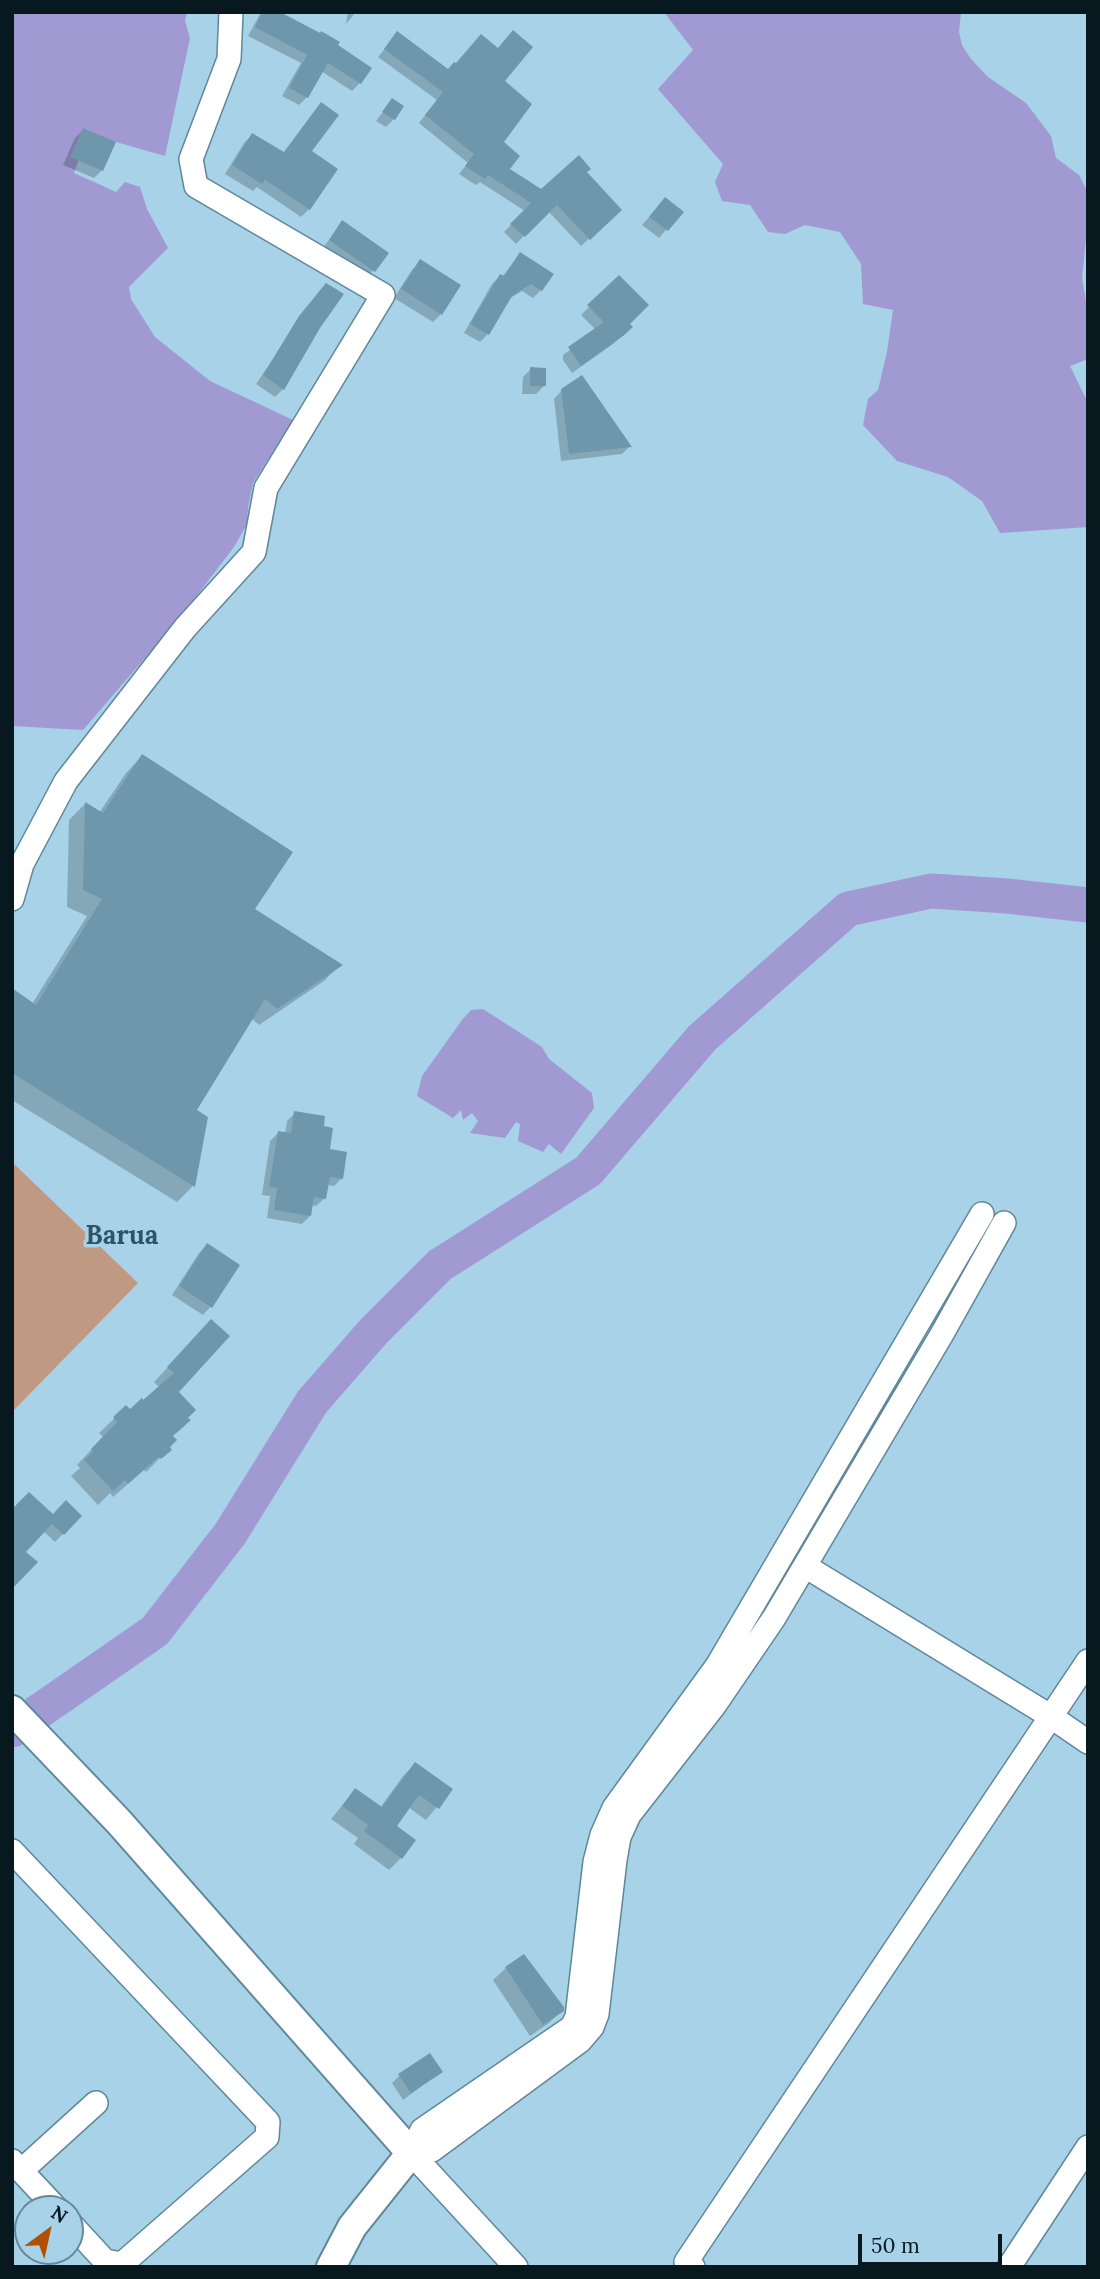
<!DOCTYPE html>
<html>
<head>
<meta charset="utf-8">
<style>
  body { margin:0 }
  #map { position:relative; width:1100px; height:2279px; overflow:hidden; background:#a7d2e8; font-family:Lora,serif }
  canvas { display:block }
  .frame { position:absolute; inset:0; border:14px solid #07181f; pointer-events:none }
  .north { position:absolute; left:14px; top:2195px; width:70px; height:70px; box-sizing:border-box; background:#a7d2e8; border:2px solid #678898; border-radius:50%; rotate:33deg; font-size:19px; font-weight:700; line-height:28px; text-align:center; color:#07181f }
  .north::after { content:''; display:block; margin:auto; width:24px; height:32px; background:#af5100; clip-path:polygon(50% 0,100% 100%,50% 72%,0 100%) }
  .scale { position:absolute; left:858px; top:2234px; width:144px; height:32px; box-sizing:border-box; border:4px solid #07181f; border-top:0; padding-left:9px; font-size:21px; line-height:24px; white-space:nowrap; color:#07181f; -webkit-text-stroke:5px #a7d2e8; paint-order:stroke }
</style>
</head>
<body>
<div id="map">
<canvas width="1100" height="2279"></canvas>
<div class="frame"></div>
<div class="north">N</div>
<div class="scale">50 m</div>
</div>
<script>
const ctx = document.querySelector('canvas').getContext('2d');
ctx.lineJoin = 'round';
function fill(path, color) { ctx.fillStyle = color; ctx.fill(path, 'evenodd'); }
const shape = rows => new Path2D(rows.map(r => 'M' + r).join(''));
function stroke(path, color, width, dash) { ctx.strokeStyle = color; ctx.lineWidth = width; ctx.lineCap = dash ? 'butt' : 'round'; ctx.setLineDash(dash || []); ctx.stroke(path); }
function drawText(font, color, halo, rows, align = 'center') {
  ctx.font = font + ' Lora,serif'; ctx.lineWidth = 7; ctx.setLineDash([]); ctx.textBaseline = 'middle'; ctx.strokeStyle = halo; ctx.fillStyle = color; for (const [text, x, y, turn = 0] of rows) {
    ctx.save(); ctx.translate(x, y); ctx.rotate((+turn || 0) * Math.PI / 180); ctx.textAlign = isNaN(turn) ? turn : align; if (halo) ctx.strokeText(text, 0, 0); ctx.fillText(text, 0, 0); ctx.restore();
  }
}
const green = shape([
  [12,1162,138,1283,12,1412]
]);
const water = shape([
  [12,12,187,12,185,21,190,38,165,156,88,134,74,173,116,192,125,182,140,187,147,209,168,248,129,287,131,299,155,337,210,381,293,420,253,483,248,507,247,524,234,547,182,615,83,730,12,726],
  [664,12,961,12,959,32,962,45,971,59,988,77,1026,103,1051,136,1056,158,1079,175,1088,193,1088,219,1082,278,1088,313,1088,359,1070,366,1088,403,1088,527,1000,533,982,501,948,477,897,461,863,425,868,399,878,390,887,352,893,310,863,304,861,264,840,232,805,225,785,234,768,232,750,205,722,201,715,182,723,164,658,89,693,50],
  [483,1009,542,1047,549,1059,592,1093,594,1108,561,1154,549,1144,543,1152,518,1141,520,1124,516,1122,505,1138,470,1133,478,1121,472,1113,463,1120,461,1110,453,1118,417,1096,422,1076,462,1020,471,1010]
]);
const shadow = shape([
  [261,12,277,12,336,46,360,83,352,91,321,71,307,97,299,105,282,96,301,63,248,36],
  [348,12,356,12,346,24],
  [397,34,447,71,502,81,501,143,507,169,541,191,585,173,612,218,581,246,548,211,516,244,504,232,525,211,480,182,476,185,459,174,468,163,419,123,437,100,378,57],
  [392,100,394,119,386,127,376,121],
  [83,130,102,170,94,178,63,165,75,138],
  [252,135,283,154,309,152,309,209,301,217,257,187,253,191,225,174,244,143],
  [665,199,681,212,659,238,642,225],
  [343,222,386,253,366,279,322,249],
  [520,254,541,290,533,298,522,291,507,300,488,334,480,342,464,333,492,284,500,276,502,277],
  [420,262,441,314,433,322,394,298,412,270],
  [619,277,628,324,631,327,613,344,572,373,563,360,563,355,596,330,581,315],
  [326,285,319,327,283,389,275,397,256,384,318,293],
  [531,369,544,386,536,394,522,394,523,377],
  [562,390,629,447,622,454,561,461,554,399],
  [142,756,253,910,340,965,324,981,259,1025,251,1018,194,1110,193,1186,177,1202,12,1100,12,999,32,1004,87,916,67,907,69,820,85,804,99,813,126,773],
  [295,1113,322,1128,328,1151,342,1178,334,1186,327,1185,325,1198,316,1206,311,1205,310,1216,302,1224,267,1218,270,1196,262,1195,270,1141,278,1133,285,1134,287,1121],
  [207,1245,211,1306,203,1315,172,1295,199,1253],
  [197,1336,177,1392,172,1437,168,1447,169,1449,146,1472,144,1470,113,1497,110,1493,98,1505,71,1476,80,1468,77,1465,103,1437,99,1433,126,1407,130,1412,160,1388,154,1382],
  [12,1511,52,1516,80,1516,55,1542,43,1531,24,1552,12,1586],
  [415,1764,451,1790,426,1820,408,1807,394,1826,401,1858,389,1870,354,1844,358,1838,331,1819,355,1790,380,1808,403,1776],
  [506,1968,562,2010,549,2023,530,2036,493,1980],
  [441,2072,403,2100,392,2083,400,2075]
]);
const river = shape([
  [12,1730,155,1631,230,1534,312,1402,373,1332,440,1265,588,1171,702,1038,848,909,931,891,1007,896,1088,905]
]);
const building = shape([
  [262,12,280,12,320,33,321,31,340,42,338,45,372,68,361,84,328,63,308,98,289,88,307,55,255,27],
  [513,30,533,47,505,81,532,104,504,142,520,156,510,169,541,189,579,155,591,169,587,172,622,210,590,240,557,205,525,237,510,224,531,203,488,175,485,179,465,166,474,154,425,115,443,92,384,49,397,31,448,69,454,62,456,63,481,34,498,48],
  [392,98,404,106,395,120,382,112],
  [321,102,339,115,312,151,338,169,310,210,265,180,262,184,232,165,252,133,284,152],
  [83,128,116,142,103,171,70,157],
  [665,197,684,212,668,231,649,217],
  [342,220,389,253,375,272,329,240],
  [520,252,554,274,542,291,531,284,512,296,489,335,470,324,500,274,504,276],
  [420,259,461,285,442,315,401,289],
  [619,275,649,305,630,324,633,327,623,336,581,366,568,347,604,322,587,305],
  [326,283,344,294,320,328,284,390,263,375,299,316],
  [530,367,546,368,546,386,530,386],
  [582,375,632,447,569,454,561,389],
  [142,754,293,852,255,909,343,965,277,1009,265,999,197,1110,208,1117,195,1187,12,1073,12,988,36,1005,102,899,83,890,85,802,103,813],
  [294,1111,325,1116,324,1126,333,1128,330,1149,347,1152,343,1179,330,1177,326,1199,314,1197,311,1216,274,1210,277,1188,269,1187,278,1131,291,1133],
  [207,1243,240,1265,212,1308,179,1286],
  [211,1319,230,1336,179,1392,196,1410,188,1418,191,1420,173,1436,177,1440,170,1447,172,1450,161,1459,159,1457,149,1465,128,1484,125,1480,113,1491,84,1460,93,1452,91,1449,117,1422,113,1417,126,1405,130,1409,142,1398,143,1400,174,1373,167,1367],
  [29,1492,53,1514,66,1500,82,1516,64,1535,52,1524,26,1552,38,1562,12,1589,12,1509],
  [415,1762,453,1789,439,1809,419,1795,397,1826,416,1840,402,1859,364,1831,368,1825,342,1806,355,1788,382,1807],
  [524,1954,564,2007,564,2011,543,2025,505,1967],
  [430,2053,443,2072,411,2093,398,2074]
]);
const minor = shape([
  [12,899,22,864,66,781,185,628,254,552,266,488,383,295,196,186,191,159,229,59,231,12],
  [805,1566,1050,1716,1088,1742],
  [12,1851,268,2122,267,2137,122,2264,105,2261,70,2223],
  [411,2153,432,2150,580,2041,592,2027,597,2014,615,1860,619,1837,629,1815,714,1706,774,1618,942,1334,1004,1223],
  [411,2153,422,2130,572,2027,577,2017,595,1862,602,1835,614,1808,717,1666,982,1214],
  [411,2153,516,2267],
  [12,2161,57,2209],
  [21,2171,96,2103],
  [693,2267,686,2262,1088,1661],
  [1009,2267,1088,2147]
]);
const tertiary = shape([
  [12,1710,119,1822,411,2153,352,2227,331,2267]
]);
const neighbourhoodNames = [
  ["Barua",122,1237]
];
fill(green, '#c09983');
fill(water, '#a199d2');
fill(shadow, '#0003');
stroke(river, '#a199d2', 35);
fill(building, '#6e97ac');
stroke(minor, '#5e879b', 26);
stroke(tertiary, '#5e879b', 32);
stroke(minor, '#fff', 23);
stroke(tertiary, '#fff', 28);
drawText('bold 26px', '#2d5568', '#a7d2e8', neighbourhoodNames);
</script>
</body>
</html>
